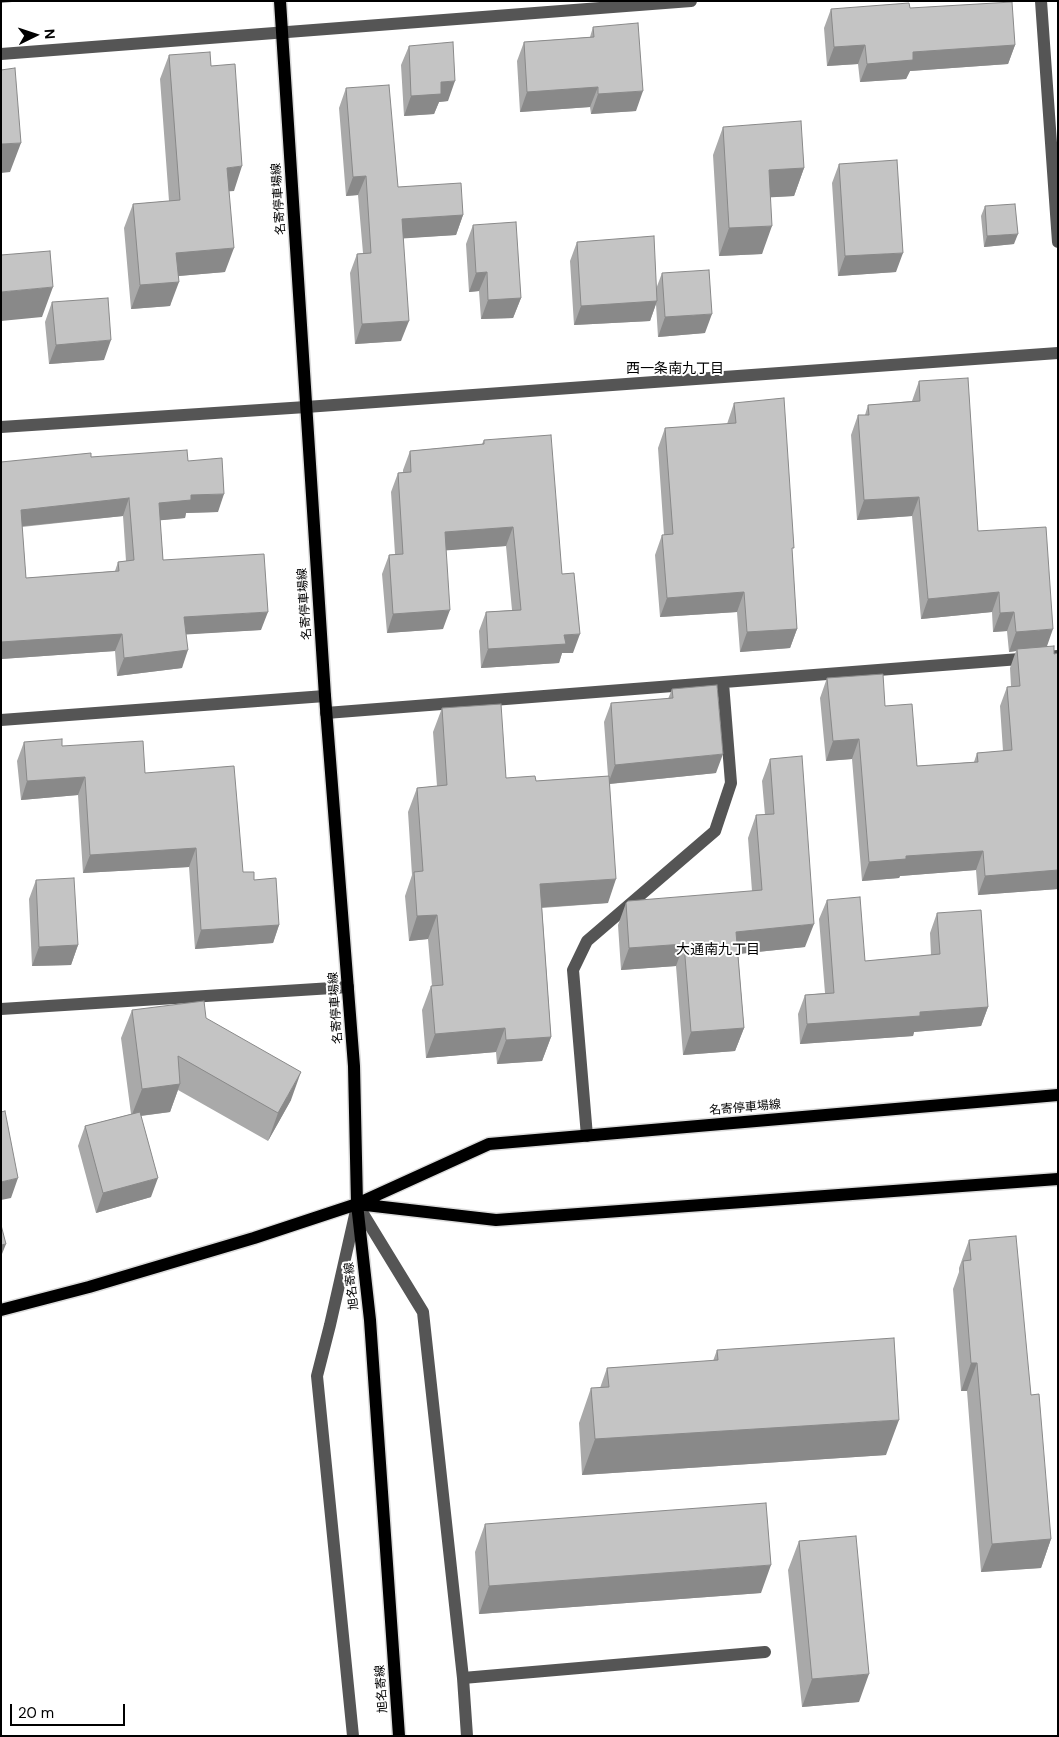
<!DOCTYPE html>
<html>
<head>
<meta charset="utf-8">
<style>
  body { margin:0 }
  #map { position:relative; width:1059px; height:1737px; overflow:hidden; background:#fff; font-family:"DM Sans",sans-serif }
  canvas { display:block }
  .frame { position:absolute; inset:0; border:2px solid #000; pointer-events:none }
  .north { position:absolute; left:10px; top:10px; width:50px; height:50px; -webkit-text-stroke:4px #fff; paint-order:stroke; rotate:86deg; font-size:14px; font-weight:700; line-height:20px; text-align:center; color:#000 }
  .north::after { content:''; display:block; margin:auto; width:18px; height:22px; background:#000; clip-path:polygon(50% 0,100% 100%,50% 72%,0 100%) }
  .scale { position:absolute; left:10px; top:1704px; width:115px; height:22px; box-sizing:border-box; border:2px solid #000; border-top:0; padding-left:6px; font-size:15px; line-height:18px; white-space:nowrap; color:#000; -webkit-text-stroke:4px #fff; paint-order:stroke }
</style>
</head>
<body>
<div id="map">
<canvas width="1059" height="1737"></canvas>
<div class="frame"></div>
<div class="north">N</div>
<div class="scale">20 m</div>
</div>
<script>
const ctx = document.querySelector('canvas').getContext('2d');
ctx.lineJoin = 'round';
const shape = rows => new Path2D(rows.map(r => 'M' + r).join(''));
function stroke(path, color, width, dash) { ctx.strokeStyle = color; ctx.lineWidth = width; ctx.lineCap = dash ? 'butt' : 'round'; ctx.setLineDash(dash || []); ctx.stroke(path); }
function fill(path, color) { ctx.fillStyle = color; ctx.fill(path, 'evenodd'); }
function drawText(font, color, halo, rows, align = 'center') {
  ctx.font = font + ' "DM Sans","Noto Sans JP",sans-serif'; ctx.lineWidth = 4; ctx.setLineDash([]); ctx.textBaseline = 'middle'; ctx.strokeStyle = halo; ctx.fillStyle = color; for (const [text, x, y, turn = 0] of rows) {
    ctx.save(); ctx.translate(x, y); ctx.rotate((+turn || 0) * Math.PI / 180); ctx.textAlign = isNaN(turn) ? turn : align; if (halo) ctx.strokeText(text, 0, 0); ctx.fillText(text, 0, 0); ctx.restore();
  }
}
const minor = shape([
  [1041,1,1058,242],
  [1,54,691,1],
  [1,427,306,407,1058,353],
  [326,713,1058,656],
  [1,720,325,696],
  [1,1009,348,987],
  [587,1136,573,970,587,941,715,831,731,783,723,683],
  [357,1204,423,1312,463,1678,467,1736],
  [463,1678,765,1652],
  [353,1736,317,1376,330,1325,357,1206]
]);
const major = shape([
  [280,1,325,696,354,1066,357,1204,370,1320,399,1736],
  [357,1204,496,1220,1058,1179],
  [1,1310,89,1287,254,1238,357,1204,489,1144,1058,1095]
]);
const wall = shape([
  [910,8,1015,45,1008,64,910,71,906,79,860,82,858,64,827,66,824,28,831,9],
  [593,27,636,111,591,114,590,107,520,112,517,61,524,42,590,37],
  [409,46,448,101,439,102,434,114,404,116,401,65],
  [169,55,211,66,234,191,229,191,225,272,178,276,170,306,131,309,124,228,133,204,169,201,160,79],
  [346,88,398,187,463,215,456,235,404,238,401,341,355,344,350,273,357,254,363,253,358,195,346,196,339,108],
  [723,127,804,168,794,196,771,197,762,254,719,256,713,155],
  [839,164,896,272,838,276,832,183],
  [985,206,1014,244,984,247,981,216],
  [473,225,521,298,513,318,481,319,479,291,469,292,466,244],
  [577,242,656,289,662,273,705,333,658,337,656,304,650,321,574,325,570,261],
  [52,302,104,360,49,364,45,322],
  [919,381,978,531,1047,646,1058,889,978,895,976,870,900,876,899,878,862,881,852,759,826,761,820,698,827,678,885,706,917,766,974,762,977,753,1003,751,1000,706,1007,687,1011,686,1010,668,1016,651,1009,652,1007,631,993,632,992,612,921,619,912,516,857,520,851,435,858,415,865,415,868,405,912,401],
  [734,403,792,552,797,629,790,648,740,652,737,612,660,617,655,555,662,535,664,535,658,448,665,428,727,424],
  [484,440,562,574,573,653,562,653,559,663,481,668,479,631,486,612,512,610,506,546,446,550,443,629,387,633,382,574,389,555,395,554,391,492,398,473,403,472,403,470,410,451,482,444],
  [91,457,188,461,218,512,186,513,185,518,160,520,163,560,261,630,186,634,182,668,117,676,115,651,1,659,1,462],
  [123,516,126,561,118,562,115,571,26,578,22,527],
  [672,689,716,773,610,784,608,903,542,908,551,1037,542,1061,497,1064,496,1052,426,1058,422,1010,431,986,432,986,428,939,409,941,405,896,412,875,408,812,417,788,437,786,433,732,442,708,506,778,536,781,608,776,604,722,611,703,668,699],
  [24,742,62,746,145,773,243,872,254,880,279,925,273,943,195,949,189,867,83,873,78,795,21,800,17,761],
  [770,759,805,947,738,954,744,1028,735,1051,683,1055,676,966,621,970,618,925,626,903,752,891,748,838,756,815,765,815,762,781],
  [36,880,78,945,71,965,32,966,29,899],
  [827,900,865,961,931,955,930,933,937,913,988,1007,981,1026,914,1032,913,1036,800,1044,798,1014,805,995,825,993,819,919],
  [132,1010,291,1100,268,1141,178,1090,170,1112,141,1116,151,1197,96,1213,78,1146,85,1126,131,1114,121,1038],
  [969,1240,1031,1395,1051,1539,1041,1568,981,1572,967,1391,961,1391,953,1289,959,1272,959,1268],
  [717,1350,886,1455,582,1475,579,1423,591,1388,600,1388,607,1368,713,1361],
  [485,1524,761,1593,479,1614,475,1552],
  [799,1541,859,1702,802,1707,788,1570]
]);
const shadedWall = shape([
  [1,1,13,1,12,2,1,3],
  [865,45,858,64,827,66,834,47],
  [1015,45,1008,64,910,71,906,79,860,82,867,64,913,52],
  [455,81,448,101,439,102,434,114,404,116,411,96,441,82],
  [598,87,590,107,520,112,527,92],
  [643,91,636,111,591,114,598,94],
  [21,143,10,172,1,173,1,144],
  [242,166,234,191,219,192,227,168],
  [804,168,794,196,759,198,769,170],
  [366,176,358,195,346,196,353,177],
  [463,215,456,235,395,239,402,219],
  [772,226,762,254,719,256,729,228],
  [1018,234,1014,244,984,247,987,236],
  [234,248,225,272,167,277,176,253],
  [903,253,896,272,838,276,845,256],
  [487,272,479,291,469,292,476,273],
  [179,282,170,306,131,309,140,285],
  [53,287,42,317,1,321,1,292],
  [521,298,513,318,481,319,488,300],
  [657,301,650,321,574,325,581,306],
  [712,314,705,333,658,337,665,317],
  [409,321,401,341,355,344,362,324],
  [111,340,104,360,49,364,56,345],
  [224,494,218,512,186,513,185,518,153,521,159,503,191,495],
  [919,497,912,516,857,520,864,500],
  [129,498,123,516,14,527,21,510],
  [513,527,506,546,438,551,445,532],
  [744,592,737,612,660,617,667,598],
  [999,592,992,612,921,619,928,599],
  [450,610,443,629,387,633,393,614],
  [268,612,261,630,178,635,184,617],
  [1014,612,1007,631,993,632,1000,613],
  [797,629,790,648,740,652,747,632],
  [1053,629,1046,649,1017,649,1016,651,1009,652,1016,632],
  [122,634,115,651,1,659,1,642],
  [580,634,573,653,562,653,559,663,481,668,488,649,564,635],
  [188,650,182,668,117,676,124,658],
  [859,739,852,759,826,761,833,741],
  [723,754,716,773,608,784,615,765],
  [85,777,78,795,21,800,27,781],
  [196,848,189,867,83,873,90,855],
  [983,851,976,870,900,876,899,878,862,881,869,862,906,856],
  [1058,870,1058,889,978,895,985,876],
  [616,879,608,903,532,908,540,884],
  [437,915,428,939,409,941,417,916],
  [814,924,805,947,728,955,736,932],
  [279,925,273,943,195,949,201,930],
  [684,944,676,966,621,970,629,948],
  [78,945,71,965,32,966,39,947],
  [988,1007,981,1026,914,1032,913,1036,800,1044,807,1024,920,1012],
  [505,1028,496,1052,426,1058,435,1034],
  [744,1028,735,1051,683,1055,691,1032],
  [551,1037,542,1061,497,1064,506,1040],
  [301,1072,291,1100,268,1141,278,1113],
  [180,1084,170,1112,131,1117,142,1089],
  [18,1178,11,1198,1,1200,1,1182],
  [158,1178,151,1197,96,1213,103,1193],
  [6,1244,2,1254,1,1254,1,1245],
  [971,1363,977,1363,967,1391,961,1391],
  [899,1420,886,1455,582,1475,595,1439],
  [1051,1539,1041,1568,981,1572,992,1544],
  [771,1565,761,1593,479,1614,489,1586],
  [869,1674,859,1702,802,1707,812,1679]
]);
const building = shape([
  [1012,2,1015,45,913,52,913,60,867,64,865,45,834,47,831,9,909,3,910,8,1012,2],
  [638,23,643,91,598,94,598,87,527,92,524,42,594,37,593,27,638,23],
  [453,42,455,81,441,82,441,94,411,96,409,46,453,42],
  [210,52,211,66,235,64,242,166,227,168,234,248,176,253,179,282,140,285,133,204,180,200,169,55,210,52],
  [15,68,21,143,1,144,1,70,15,68],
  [389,85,398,187,461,183,463,215,402,219,409,321,362,324,357,254,371,253,366,176,353,177,346,88,389,85],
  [801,121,804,168,769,170,772,226,729,228,723,127,801,121],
  [897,160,903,253,845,256,839,164,897,160],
  [1015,204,1018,234,987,236,985,206,1015,204],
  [516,222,521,298,488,300,487,272,476,273,473,225,516,222],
  [654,236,657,301,581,306,577,242,654,236],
  [50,251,53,287,1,292,1,255,50,251],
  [709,270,712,314,665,317,662,273,709,270],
  [108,298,111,340,56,345,52,302,108,298],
  [968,378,978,531,1046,527,1053,629,1016,632,1014,612,1000,613,999,592,928,599,919,497,864,500,858,415,869,415,868,405,920,401,919,381,968,378],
  [784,398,794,548,792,548,797,629,747,632,744,592,667,598,662,535,673,534,665,428,736,423,734,403,784,398],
  [551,435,562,574,574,573,580,634,564,635,566,644,488,649,486,612,521,610,513,527,445,532,450,610,393,614,389,555,403,554,398,473,411,472,410,451,484,444,484,440,551,435],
  [187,450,188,461,222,458,224,494,191,495,191,500,159,503,163,560,264,554,268,612,184,617,188,650,124,658,122,634,1,642,1,462,91,453,91,457,187,450],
  [129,498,134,560,118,562,119,571,26,578,21,510,129,498],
  [1054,646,1054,654,1058,653,1058,870,985,876,983,851,906,856,906,859,869,862,859,739,833,741,827,678,883,674,885,706,912,704,917,766,978,762,977,753,1012,750,1007,687,1020,686,1017,649,1054,646],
  [717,685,723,754,615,765,611,703,673,698,672,689,717,685],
  [501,704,506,778,535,776,536,781,609,776,616,879,540,884,551,1037,506,1040,505,1028,435,1034,431,986,443,985,437,915,417,916,414,872,423,871,417,788,447,785,442,708,501,704],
  [62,739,62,746,143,741,145,773,234,766,243,872,254,872,254,880,276,878,279,925,201,930,196,848,90,855,85,777,27,781,24,742,62,739],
  [802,756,814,924,736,932,744,1028,691,1032,684,944,629,948,626,903,628,901,762,890,756,815,774,814,770,759,802,756],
  [74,878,78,945,39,947,36,880,74,878],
  [860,897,865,961,940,954,937,913,981,910,988,1007,920,1012,920,1016,807,1024,805,995,834,993,827,900,860,897],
  [204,1001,206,1018,301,1072,278,1113,178,1056,180,1084,142,1089,132,1010,204,1001],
  [5,1111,18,1178,1,1182,1,1112,5,1111],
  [140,1112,158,1178,103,1193,85,1126,140,1112],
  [1,1225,6,1244,1,1245,1,1225],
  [1016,1236,1031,1395,1039,1394,1051,1539,992,1544,977,1363,971,1363,963,1261,971,1260,969,1240,1016,1236],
  [894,1338,899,1420,595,1439,591,1388,609,1387,607,1368,718,1360,717,1350,894,1338],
  [766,1503,771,1565,489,1586,485,1524,766,1503],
  [856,1536,869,1674,812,1679,799,1541,856,1536]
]);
const streetNames = [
  ["名寄停車場線",279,199,-94],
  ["名寄停車場線",305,604,-94],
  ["名寄停車場線",336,1008,-94],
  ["名寄停車場線",745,1108,-5],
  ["旭名寄線",352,1286,-96],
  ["旭名寄線",382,1689,-94]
];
const neighbourhoodNames = [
  ["西一条南九丁目",675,369],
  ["大通南九丁目",718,950]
];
stroke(major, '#dbdbdb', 15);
stroke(minor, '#555', 12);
stroke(major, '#000', 12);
fill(wall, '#a9a9a9');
fill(shadedWall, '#898989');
fill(building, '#c4c4c4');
stroke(building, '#898989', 1);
drawText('12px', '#000', '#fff', streetNames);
drawText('14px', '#000', '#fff', neighbourhoodNames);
</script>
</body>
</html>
